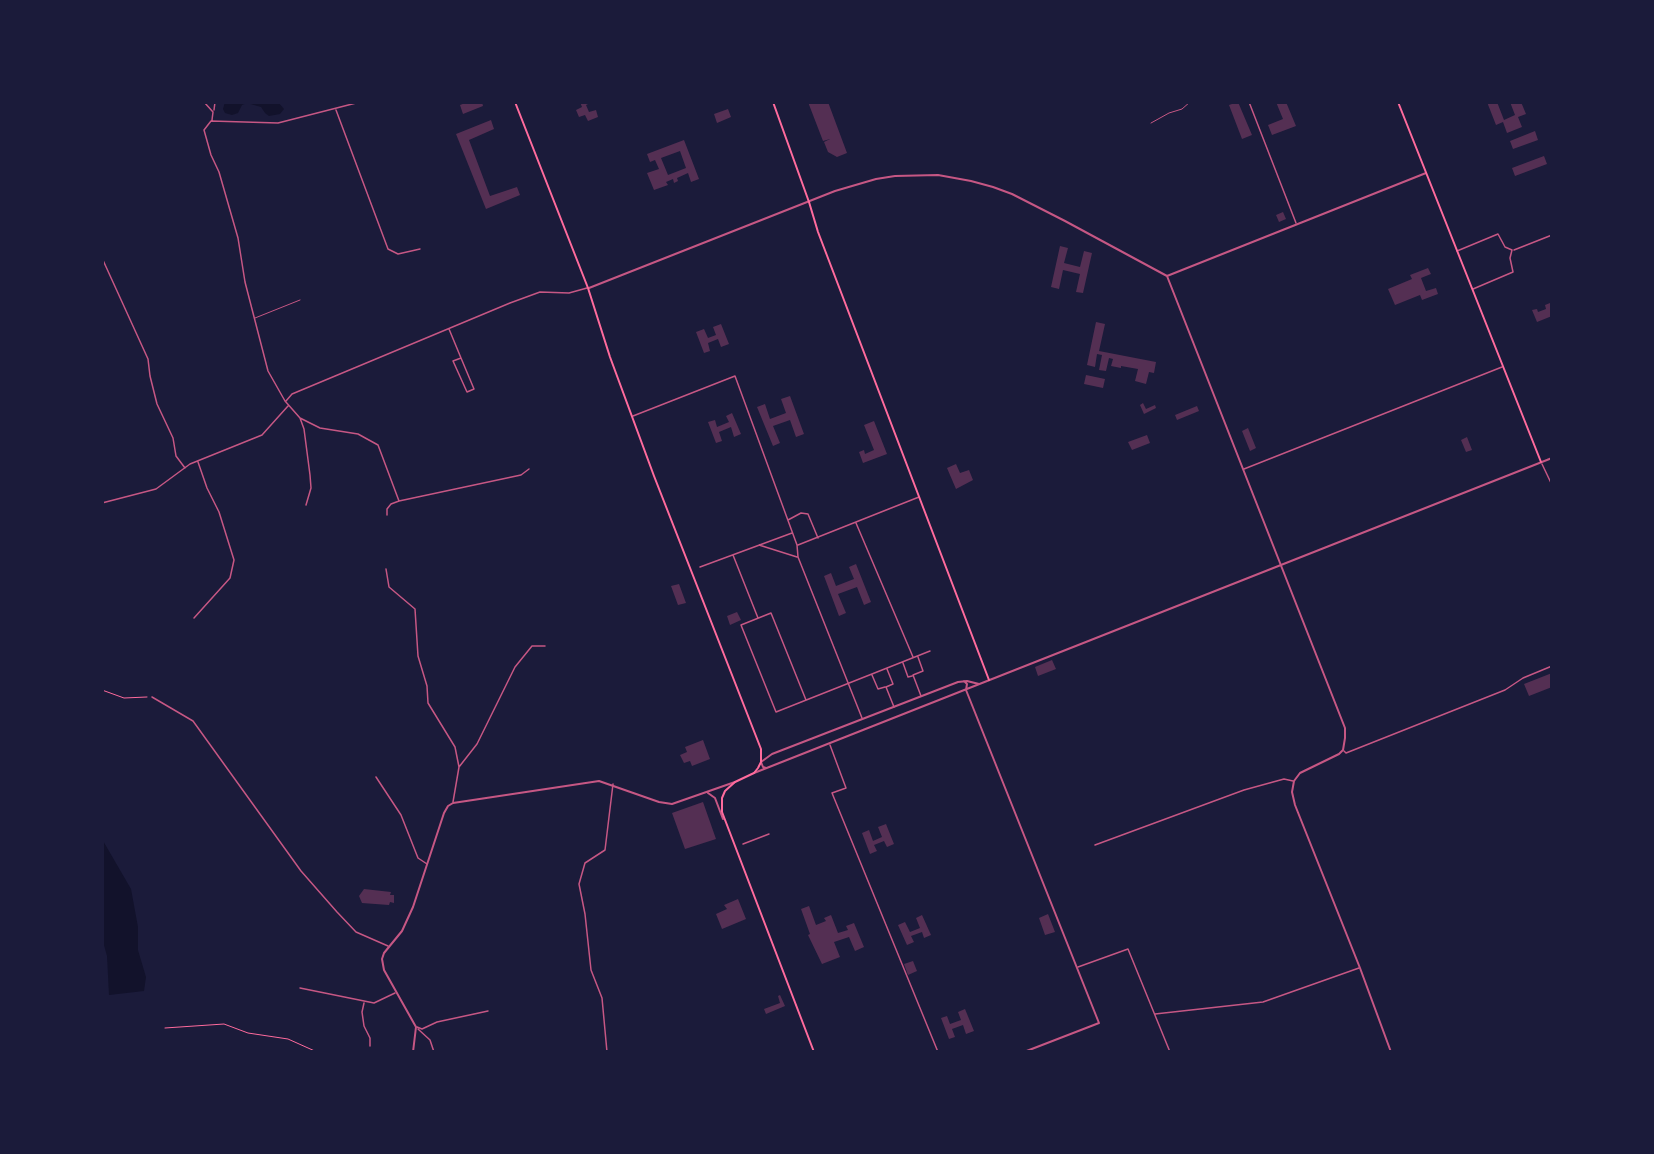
<!DOCTYPE html>
<html>
<head>
<meta charset="utf-8">
<style>
  body { margin:0 }
  #map { position:relative; width:1654px; height:1154px; overflow:hidden; background:#1b1b3a; font-family:"DejaVu Sans",sans-serif }
  canvas { display:block }
  .frame { position:absolute; inset:0; border:104px solid #1b1b3a; pointer-events:none }
</style>
</head>
<body>
<div id="map">
<canvas width="1654" height="1154"></canvas>
<div class="frame"></div>
</div>
<script>
const ctx = document.querySelector('canvas').getContext('2d');
ctx.lineJoin = 'round';
function fill(path, color) { ctx.fillStyle = color; ctx.fill(path, 'evenodd'); }
const shape = rows => new Path2D(rows.map(r => 'M' + r).join(''));
function stroke(path, color, width, dash) { ctx.strokeStyle = color; ctx.lineWidth = width; ctx.lineCap = dash ? 'butt' : 'round'; ctx.setLineDash(dash || []); ctx.stroke(path); }
const water = shape([
  [225,102,278,102,284,109,280,114,269,116,265,113,261,107,247,103,242,105,238,113,232,115,225,113,223,109],
  [102,839,131,889,138,927,138,950,146,977,144,991,109,995,107,956,102,938]
]);
const building = shape([
  [468,102,482,102,483,106,463,114,460,105],
  [580,102,592,102,586,105,589,112,596,110,598,117,588,121,585,115,579,117,576,110,582,107],
  [808,102,828,102,847,153,837,157,828,152,824,142,830,139,823,141],
  [1238,102,1252,135,1242,139,1229,105],
  [1276,102,1286,102,1296,126,1272,135,1268,125,1283,119],
  [1487,102,1497,102,1504,120,1515,115,1510,102,1521,102,1526,114,1518,117,1522,127,1507,133,1503,122,1496,125],
  [728,109,731,117,717,123,714,114],
  [491,120,494,129,469,140,490,196,517,187,520,195,486,209,456,134],
  [1535,131,1538,140,1513,149,1510,141],
  [684,140,699,179,691,182,688,173,677,178,678,181,674,183,673,179,666,182,668,185,654,190,647,173,659,169,655,160,650,162,647,154],
  [680,151,686,168,668,175,661,158],
  [1544,156,1547,164,1515,176,1512,168],
  [1283,212,1286,219,1279,222,1276,215],
  [1060,246,1068,248,1064,263,1080,267,1084,251,1092,253,1083,293,1076,292,1080,274,1063,270,1059,289,1051,287],
  [1428,268,1431,274,1421,278,1426,291,1436,288,1438,294,1422,300,1420,295,1395,305,1388,289,1412,279,1410,275],
  [1550,303,1552,316,1537,322,1532,310,1537,309,1538,312,1546,309,1545,305],
  [1096,322,1105,324,1099,351,1156,362,1154,373,1149,372,1146,384,1135,381,1138,369,1121,366,1121,368,1111,366,1113,359,1109,358,1106,371,1099,370,1102,355,1097,354,1095,367,1087,365],
  [721,324,729,344,721,347,718,339,708,343,710,351,704,353,696,332,704,329,708,338,716,335,713,327],
  [1086,375,1105,379,1103,388,1084,384],
  [790,396,804,434,796,437,790,420,773,426,780,443,773,446,757,407,765,404,770,419,786,413,781,399],
  [1143,403,1146,409,1155,405,1156,408,1144,414,1140,405],
  [1197,406,1199,411,1177,420,1175,415],
  [732,413,741,434,734,437,731,427,719,432,722,441,716,443,708,422,715,420,717,427,729,422,726,416],
  [874,421,887,454,863,463,859,452,864,450,865,454,874,450,864,425],
  [1248,428,1256,448,1250,451,1242,431],
  [1147,435,1150,443,1132,450,1128,442],
  [1467,437,1472,450,1466,452,1461,440],
  [956,464,960,473,969,470,973,480,956,489,947,468],
  [856,564,871,602,864,605,857,587,838,594,846,613,839,616,824,576,831,573,836,586,854,579,849,567],
  [679,584,686,603,678,605,671,586],
  [737,612,741,620,730,625,727,616],
  [1052,660,1056,669,1038,676,1035,667],
  [1552,673,1552,687,1529,696,1524,684],
  [703,740,710,759,692,766,690,761,684,763,680,755,687,752,685,747],
  [703,802,716,839,685,849,672,813],
  [886,824,894,844,887,847,884,841,874,845,877,851,870,854,862,833,869,830,873,841,882,837,878,827],
  [364,889,391,892,390,895,394,895,394,903,390,902,389,905,362,903,359,896],
  [738,899,746,919,722,929,716,914,727,909,724,905],
  [809,906,816,925,826,921,824,918,831,915,838,933,848,930,846,926,854,923,864,947,855,951,849,937,834,942,840,957,822,964,808,935,810,934,801,909],
  [1048,914,1055,932,1045,935,1039,918],
  [922,915,931,935,924,938,922,932,911,936,914,942,907,945,898,925,905,922,910,932,920,928,916,918],
  [913,961,917,971,908,975,904,964],
  [780,995,785,1006,766,1014,764,1009,780,1003,778,996],
  [965,1009,974,1031,966,1034,963,1025,952,1029,955,1037,949,1039,941,1018,947,1016,950,1024,961,1020,958,1012]
]);
const path = shape([
  [102,690,124,698,147,697],
  [165,1028,224,1024,248,1033,288,1039,317,1052]
]);
const service = shape([
  [1151,123,1169,113,1182,109,1190,102],
  [255,318,300,300]
]);
const pedestrian = shape([
  [743,844,769,834],
  [1095,845,1244,790,1284,779,1293,781]
]);
const minor = shape([
  [204,102,213,112,212,120],
  [360,102,278,123,211,121,204,130,211,155,219,172,238,238,245,282,268,371,285,401,300,418,320,428,358,434,378,445,399,501],
  [1249,102,1296,223],
  [214,110,215,102],
  [336,110,388,249,398,254,420,249],
  [1514,250,1552,235],
  [1457,251,1498,234,1505,247,1512,250,1510,258,1513,272,1473,289],
  [102,258,148,359,150,376,157,404,173,438,176,456,185,468],
  [449,329,461,358,474,389,467,392,453,361,461,358],
  [286,401,292,394,510,303,540,292,569,293,587,288],
  [633,416,735,376,797,545,798,557,862,718],
  [300,418,304,429,310,475,311,488,306,505],
  [1542,464,1552,485],
  [1244,469,1502,367],
  [102,503,156,489,190,464,262,435,288,406],
  [387,515,387,509,391,504,399,501,521,475,529,469],
  [788,520,801,513,808,514,818,538],
  [856,523,913,657],
  [759,545,797,557],
  [798,545,919,497],
  [733,555,758,618],
  [700,567,792,533],
  [386,569,389,587,415,609,418,656,427,686,428,703,455,747,459,767],
  [194,618,230,578,234,560,219,512,207,488,198,462],
  [918,657,923,671,913,675,921,696],
  [903,663,908,677,912,676],
  [887,669,893,684,886,687,894,707],
  [872,675,878,689,885,687],
  [152,697,193,721,301,871,337,912,356,932,388,946],
  [806,700,771,613,741,625,776,712,930,651],
  [830,745,846,788,832,793,938,1052],
  [1344,751,1346,753,1505,690,1523,678,1552,666],
  [376,777,401,815,418,858,427,864],
  [453,802,459,767,477,744,515,667,532,646,545,646],
  [1078,967,1128,949,1170,1052],
  [300,988,374,1003,395,993],
  [364,1003,362,1012,364,1026,370,1038,370,1046],
  [1155,1014,1263,1002,1359,968],
  [417,1027,422,1029,437,1022,488,1011],
  [418,1029,430,1040,434,1052],
  [607,1052,602,998,591,970,585,914,579,884,585,863,605,850,613,784]
]);
const tertiary = shape([
  [1167,276,1345,728,1345,738,1343,750,1339,754,1300,773,1294,781,1292,792,1295,805,1360,968,1391,1052],
  [589,288,835,191,876,179,895,176,938,175,971,181,993,187,1012,194,1065,221,1167,276,1426,173],
  [964,681,967,684,966,690,1099,1023,1024,1052],
  [766,768,763,767,761,762,772,754,958,682,967,681,979,684],
  [754,773,1552,458],
  [708,793,715,798,723,819],
  [413,1052,416,1027,384,970,382,959,384,953,402,931,413,907,444,813,448,806,453,803,599,781,659,802,672,804,735,782]
]);
const secondary = shape([
  [515,102,588,288,610,357,654,476,761,749,761,762,758,768,754,773,735,782,725,791,722,798,722,812,814,1052],
  [773,102,809,202,818,232,989,680],
  [1398,102,1541,462]
]);
fill(water, '#12122b');
fill(building, '#542f53');
stroke(path, '#ff6b9d', 1);
stroke(service, '#c65784', 1);
stroke(pedestrian, '#c65784', 1.5);
stroke(minor, '#c65784', 1.5);
stroke(tertiary, '#c65784', 2);
stroke(secondary, '#ff6b9d', 2);
</script>
</body>
</html>
